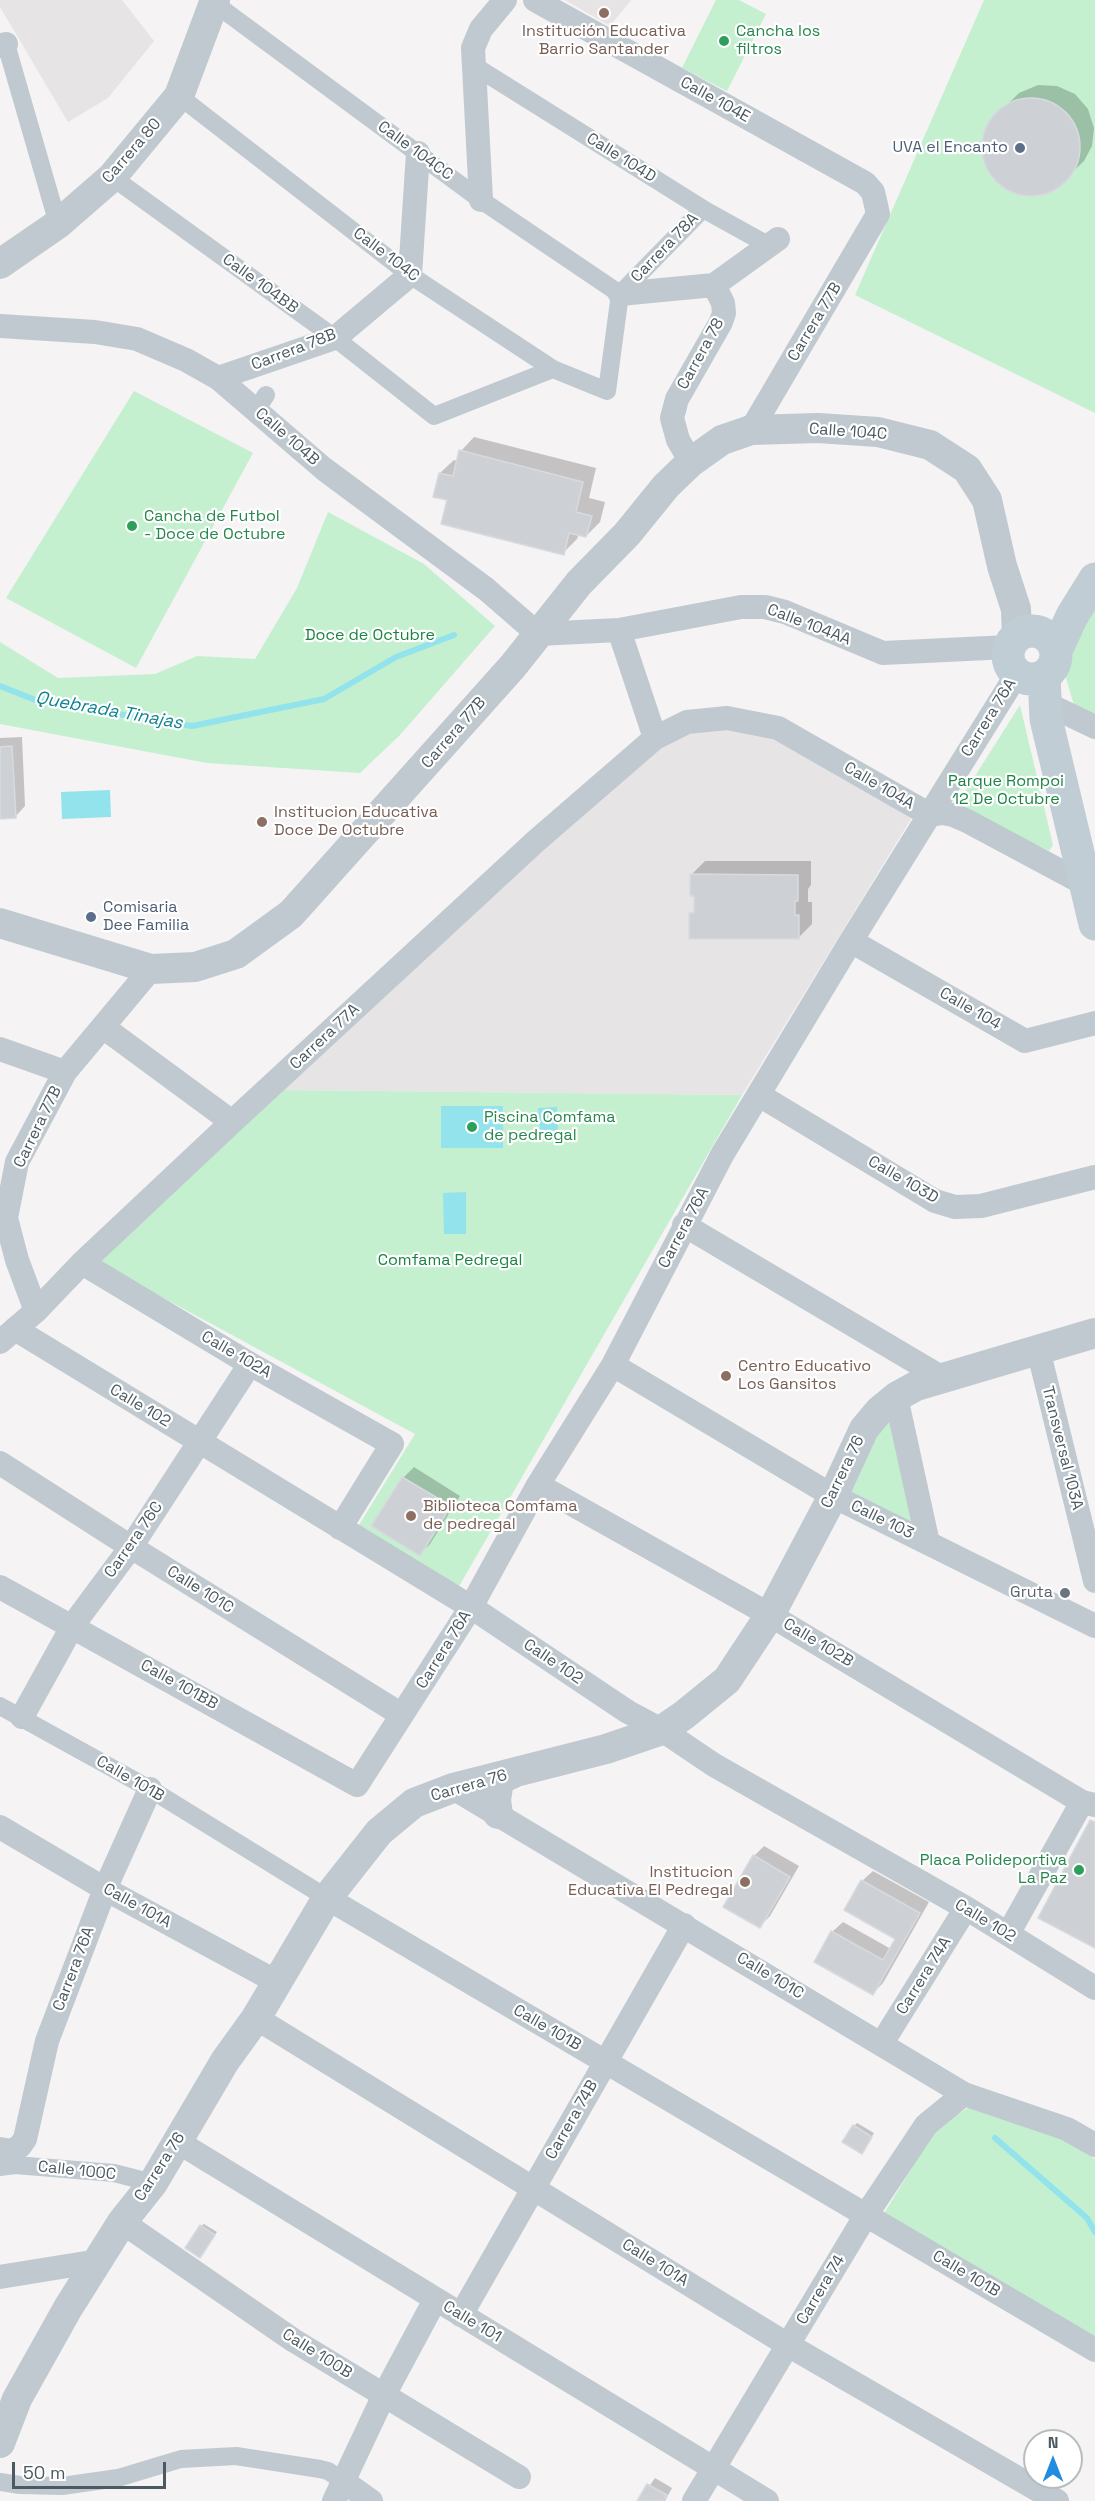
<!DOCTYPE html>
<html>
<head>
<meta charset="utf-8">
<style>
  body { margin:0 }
  #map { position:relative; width:1095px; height:2501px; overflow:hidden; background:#f5f3f3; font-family:"Space Grotesk",sans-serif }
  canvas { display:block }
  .north { position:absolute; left:1023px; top:2429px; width:60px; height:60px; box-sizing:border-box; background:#fff; border:2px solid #b7bdbf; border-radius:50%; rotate:0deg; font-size:16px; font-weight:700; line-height:24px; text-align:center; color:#4b5960 }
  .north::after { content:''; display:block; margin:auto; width:21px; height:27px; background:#208ce2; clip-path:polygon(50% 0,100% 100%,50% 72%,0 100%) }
  .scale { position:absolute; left:12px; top:2462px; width:154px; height:27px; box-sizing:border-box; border:3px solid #4b5960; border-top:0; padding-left:8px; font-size:18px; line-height:21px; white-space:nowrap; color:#4b5960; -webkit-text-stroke:4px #fff; paint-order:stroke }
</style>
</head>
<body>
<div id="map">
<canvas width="1095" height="2501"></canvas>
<div class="north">N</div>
<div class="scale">50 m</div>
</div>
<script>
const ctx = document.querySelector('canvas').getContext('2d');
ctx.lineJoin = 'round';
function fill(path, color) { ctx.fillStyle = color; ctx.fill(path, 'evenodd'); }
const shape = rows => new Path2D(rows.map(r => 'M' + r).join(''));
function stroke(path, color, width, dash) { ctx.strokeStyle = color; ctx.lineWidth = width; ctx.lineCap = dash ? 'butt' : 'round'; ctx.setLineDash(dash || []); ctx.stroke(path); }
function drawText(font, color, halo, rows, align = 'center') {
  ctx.font = font + ' "Space Grotesk",sans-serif'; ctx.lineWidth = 4.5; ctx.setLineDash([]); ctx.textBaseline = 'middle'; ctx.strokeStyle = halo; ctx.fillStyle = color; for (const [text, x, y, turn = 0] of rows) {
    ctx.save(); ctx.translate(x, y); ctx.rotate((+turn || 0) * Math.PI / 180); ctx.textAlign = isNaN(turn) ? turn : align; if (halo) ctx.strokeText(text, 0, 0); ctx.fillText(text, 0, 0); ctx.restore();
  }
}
const education = shape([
  [0,0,122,0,154,41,108,98,68,122,0,7],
  [565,0,631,0,610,26],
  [721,728,772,736,904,812,911,819,742,1095,282,1090,643,754,694,730]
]);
const green = shape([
  [716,0,739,0,766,14,727,91,682,68],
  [984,0,1095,0,1095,413,855,295],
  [134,391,253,453,136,668,6,598],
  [328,512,424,564,495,626,400,735,360,773,207,763,0,724,0,642,58,678,155,674,197,656,255,659,297,588],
  [1095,605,1095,722,1077,715,1060,658],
  [1020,705,1053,845,1049,851,956,806],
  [282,1090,742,1095,454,1595,351,1538,415,1434,97,1262],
  [895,1407,918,1528,837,1484],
  [969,2107,1064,2140,1095,2159,1095,2340,883,2215,935,2130]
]);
const water = shape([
  [110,790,111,817,62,819,61,792],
  [441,1106,503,1106,503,1148,441,1148],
  [557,1107,558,1130,540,1131,538,1108],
  [466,1192,466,1234,444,1234,443,1193]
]);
const shadow = shape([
  [1038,85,1057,86,1075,94,1088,109,1094,128,1092,146,1084,161,1057,187,1040,194,1023,194,1005,187,992,174,984,157,984,138,991,121,1019,93],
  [474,437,596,468,589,498,605,502,600,522,586,536,579,534,577,539,563,553,448,499,440,473,454,460,458,461,461,451],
  [22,737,25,806,15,817,0,818,0,738],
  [705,861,811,861,811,885,808,889,808,902,812,902,812,924,798,938,691,914,696,908,691,875],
  [414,1467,460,1496,430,1544,420,1554,373,1526,403,1478],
  [764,1846,799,1866,770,1916,760,1926,754,1856],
  [873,1871,929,1902,883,1983,873,1993,832,1932,843,1922,891,1949,897,1938,862,1881],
  [857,2123,874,2133,864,2150,854,2126],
  [204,2224,217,2232,202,2253,201,2226],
  [655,2478,672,2488,665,2501,639,2501]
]);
const stream = shape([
  [0,686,38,701,192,726,324,699,396,657,454,635],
  [995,2138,1087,2218,1095,2232]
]);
const building = shape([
  '982 147a49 49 0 1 1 98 0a49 49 0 1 1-98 0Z',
  [459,450,583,482,576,512,592,516,586,537,569,533,564,555,441,524,447,500,433,497,439,473,453,476,459,450],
  [12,746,16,818,0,819,0,747,12,746],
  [690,874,798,875,798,901,795,901,795,915,799,915,799,939,689,939,689,913,694,913,694,896,690,896,690,874],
  [402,1477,451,1506,420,1556,371,1526,402,1477],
  [1090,1820,1095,1822,1095,1948,1038,1918,1090,1820],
  [753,1855,790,1877,760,1928,723,1907,753,1855],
  [861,1880,920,1913,873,1995,814,1962,831,1931,883,1960,895,1939,844,1910,861,1880],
  [853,2125,872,2137,862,2154,842,2142,853,2125],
  [200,2225,215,2235,200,2258,185,2248,200,2225],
  [647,2484,667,2495,663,2501,637,2501,647,2484]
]);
const pedestrian = shape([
  [214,3,481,200,620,294],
  [6,44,58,224],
  [476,67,703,209,768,245],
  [179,96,410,275,553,369,607,391,620,294,703,209],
  [112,177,335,338,434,416,553,369],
  [256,410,266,395],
  [0,1706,150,1789,327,1898],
  [0,2167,15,2165,114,2173,153,2183],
  [0,2482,20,2485,62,2486,118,2478,181,2459,236,2456,320,2469,328,2471,343,2481]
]);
const minor = shape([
  [535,0,865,183,873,192,878,214,751,430],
  [0,46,6,44],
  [481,200,473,48,481,29,505,0],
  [714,285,778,239],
  [620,294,714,285],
  [0,326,95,332,137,339,186,360,218,378,324,469,486,589,538,634,619,630,741,607,765,607,785,612,883,653,1009,647],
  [218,378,335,338,410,275,418,153],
  [691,462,678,440,672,418,677,399,721,322,724,313,723,303,714,285],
  [619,630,655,738],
  [1045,703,1095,727],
  [851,941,1025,1041,1095,1023],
  [103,1027,232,1122],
  [0,1049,65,1072],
  [759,1095,935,1201,955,1207,981,1206,1095,1177],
  [684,1225,941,1377],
  [82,1263,250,1364,392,1444,340,1528],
  [36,1311,17,1260,6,1218,17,1162,65,1072,151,969],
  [15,1329,471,1607,628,1712,662,1730,714,1765,966,1908,1095,1988],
  [0,1342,36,1311,82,1263,232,1122,536,841,655,738,687,722,727,718,778,728,930,815,943,813,953,815,967,821,1094,889],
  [1038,1349,1095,1581],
  [613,1365,833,1496,1095,1626],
  [896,1397,928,1543],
  [0,1463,131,1547,402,1715],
  [538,1485,770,1615,1082,1802,1095,1805],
  [0,1587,357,1785,471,1607,538,1485,613,1365,722,1155,851,941,1017,674],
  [22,1717,73,1625,131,1547,250,1364],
  [453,1788,964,2094,1067,2129,1095,2145],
  [0,1827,105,1889,277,1982],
  [327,1898,1095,2350],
  [1008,1934,1082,1802],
  [256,2018,788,2345,1057,2501],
  [882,2043,966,1908],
  [178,2142,767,2501],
  [0,2149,12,2151,20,2146,25,2139,47,2041,105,1889,150,1789],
  [122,2222,293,2340,519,2477],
  [0,2277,98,2261],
  [461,2315,684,1925],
  [343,2481,371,2501],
  [334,2501,384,2395,435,2300],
  [694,2501,866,2215,926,2125,964,2094]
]);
const tertiary = shape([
  [0,264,58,224,112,177,179,96,215,0],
  [0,923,151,969,195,967,236,954,291,914,513,666,579,583,627,534,666,486,691,462,722,440,751,430,818,428,878,432,930,445,967,469,987,500,1002,566,1016,609,1017,636],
  [498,1814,496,1800,499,1780,512,1774],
  [0,2443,17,2399,68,2308,122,2222,153,2183,225,2061,256,2018,327,1898,379,1832,414,1803,453,1788,606,1749,662,1730,684,1715,727,1680,770,1615,833,1496,864,1429,879,1411,896,1397,916,1386,1095,1333]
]);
const secondary = shape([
  '1008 655a24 24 0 1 1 48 0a24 24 0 1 1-48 0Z',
  [1056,651,1072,616,1095,579],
  [1044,676,1046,719,1095,924]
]);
const markers = [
  [604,13,6,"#8d6e63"],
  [724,41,6,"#2e9e5b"],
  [1020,148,6,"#5c6f8a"],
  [132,526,6,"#2e9e5b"],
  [262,822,6,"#8d6e63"],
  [91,917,6,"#5c6f8a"],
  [472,1127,6,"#2e9e5b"],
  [726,1376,6,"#8d6e63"],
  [411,1516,6,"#8d6e63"],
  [1065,1593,6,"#6b7280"],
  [1079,1870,6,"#2e9e5b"],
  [745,1882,6,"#8d6e63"]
];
const educationNames = [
  ["Institución Educativa",604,32,"center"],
  ["Barrio Santander",604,50,"center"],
  ["Institucion Educativa",274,813],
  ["Doce De Octubre",274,831],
  ["Centro Educativo",738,1367],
  ["Los Gansitos",738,1385],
  ["Biblioteca Comfama",423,1507],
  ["de pedregal",423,1525],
  ["Institucion",733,1873,"right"],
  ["Educativa El Pedregal",733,1891,"right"]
];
const leisureNames = [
  ["Cancha los",736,32],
  ["filtros",736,50],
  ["Cancha de Futbol",144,517],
  ["- Doce de Octubre",144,535],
  ["Piscina Comfama",484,1118],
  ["de pedregal",484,1136],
  ["Placa Polideportiva",1067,1861,"right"],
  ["La Paz",1067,1879,"right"]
];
const streetNames = [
  ["Calle 104E",715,100,29],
  ["Carrera 80",132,151,-49],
  ["Calle 104CC",415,151,36],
  ["Calle 104D",621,158,32],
  ["Carrera 78A",665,248,-46],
  ["Calle 104C",386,255,37],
  ["Calle 104BB",260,284,36],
  ["Carrera 77B",815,322,-59],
  ["Carrera 78B",294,350,-21],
  ["Carrera 78",701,354,-61],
  ["Calle 104C",848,432,4],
  ["Calle 104B",287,437,41],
  ["Calle 104AA",809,625,21],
  ["Carrera 76A",989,718,-58],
  ["Carrera 77B",454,733,-49],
  ["Calle 104A",879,786,30],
  ["Calle 104",970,1009,30],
  ["Carrera 77A",325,1037,-43],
  ["Carrera 77B",38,1127,-64],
  ["Calle 103D",903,1180,30],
  ["Carrera 76A",684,1228,-62],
  ["Calle 102A",236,1355,30],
  ["Calle 102",140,1406,31],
  ["Transversal 103A",1062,1448,76],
  ["Carrera 76",843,1472,-64],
  ["Calle 103",882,1520,26],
  ["Carrera 76C",134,1540,-55],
  ["Calle 101C",200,1590,32],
  ["Calle 102B",818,1643,31],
  ["Carrera 76A",444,1650,-58],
  ["Calle 102",553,1662,34],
  ["Calle 101BB",179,1685,29],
  ["Calle 101B",130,1779,30],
  ["Carrera 76",469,1786,-16],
  ["Calle 101A",137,1906,29],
  ["Calle 102",985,1921,31],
  ["Carrera 76A",74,1969,-69],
  ["Calle 101C",770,1976,31],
  ["Carrera 74A",924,1976,-58],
  ["Calle 101B",547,2028,30],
  ["Carrera 74B",572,2120,-60],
  ["Carrera 76",160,2167,-57],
  ["Calle 100C",77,2171,6],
  ["Calle 101A",655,2263,32],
  ["Calle 101B",966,2274,31],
  ["Carrera 74",821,2290,-59],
  ["Calle 101",472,2322,31],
  ["Calle 100B",317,2354,32]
];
const serviceNames = [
  ["UVA el Encanto",1008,148],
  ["Comisaria",103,908,"left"],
  ["Dee Familia",103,926,"left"]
];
const parkNames = [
  ["Doce de Octubre",370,636],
  ["Parque Rompoi",1006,782],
  ["12 De Octubre",1006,800],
  ["Comfama Pedregal",450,1261]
];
const worshipNames = [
  ["Gruta",1053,1593]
];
const waterNames = [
  ["Quebrada Tinajas",109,711,10]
];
fill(education, '#e6e4e5');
fill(green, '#c4f0d0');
fill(water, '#92e3eb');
fill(shadow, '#0003');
stroke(stream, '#92e3eb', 6);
fill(building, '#cdd1d5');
stroke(building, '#d7dade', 1.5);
stroke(pedestrian, '#bfc9cf', 18);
stroke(minor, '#bfc9cf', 24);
stroke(tertiary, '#bfc9cf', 30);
stroke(secondary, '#c1cdd5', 33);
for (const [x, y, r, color] of markers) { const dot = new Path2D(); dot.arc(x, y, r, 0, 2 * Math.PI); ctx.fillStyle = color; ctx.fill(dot); stroke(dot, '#fff', 2); }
drawText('16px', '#785e54', '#fff', educationNames, 'left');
drawText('16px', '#27864d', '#fff', leisureNames, 'left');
drawText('16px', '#4b5960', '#fff', streetNames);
drawText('16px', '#4e5e75', '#fff', serviceNames, 'right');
drawText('16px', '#1a8342', '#fff', parkNames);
drawText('16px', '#5b616d', '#fff', worshipNames, 'right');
drawText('italic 18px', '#10838f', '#fff', waterNames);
</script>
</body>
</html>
